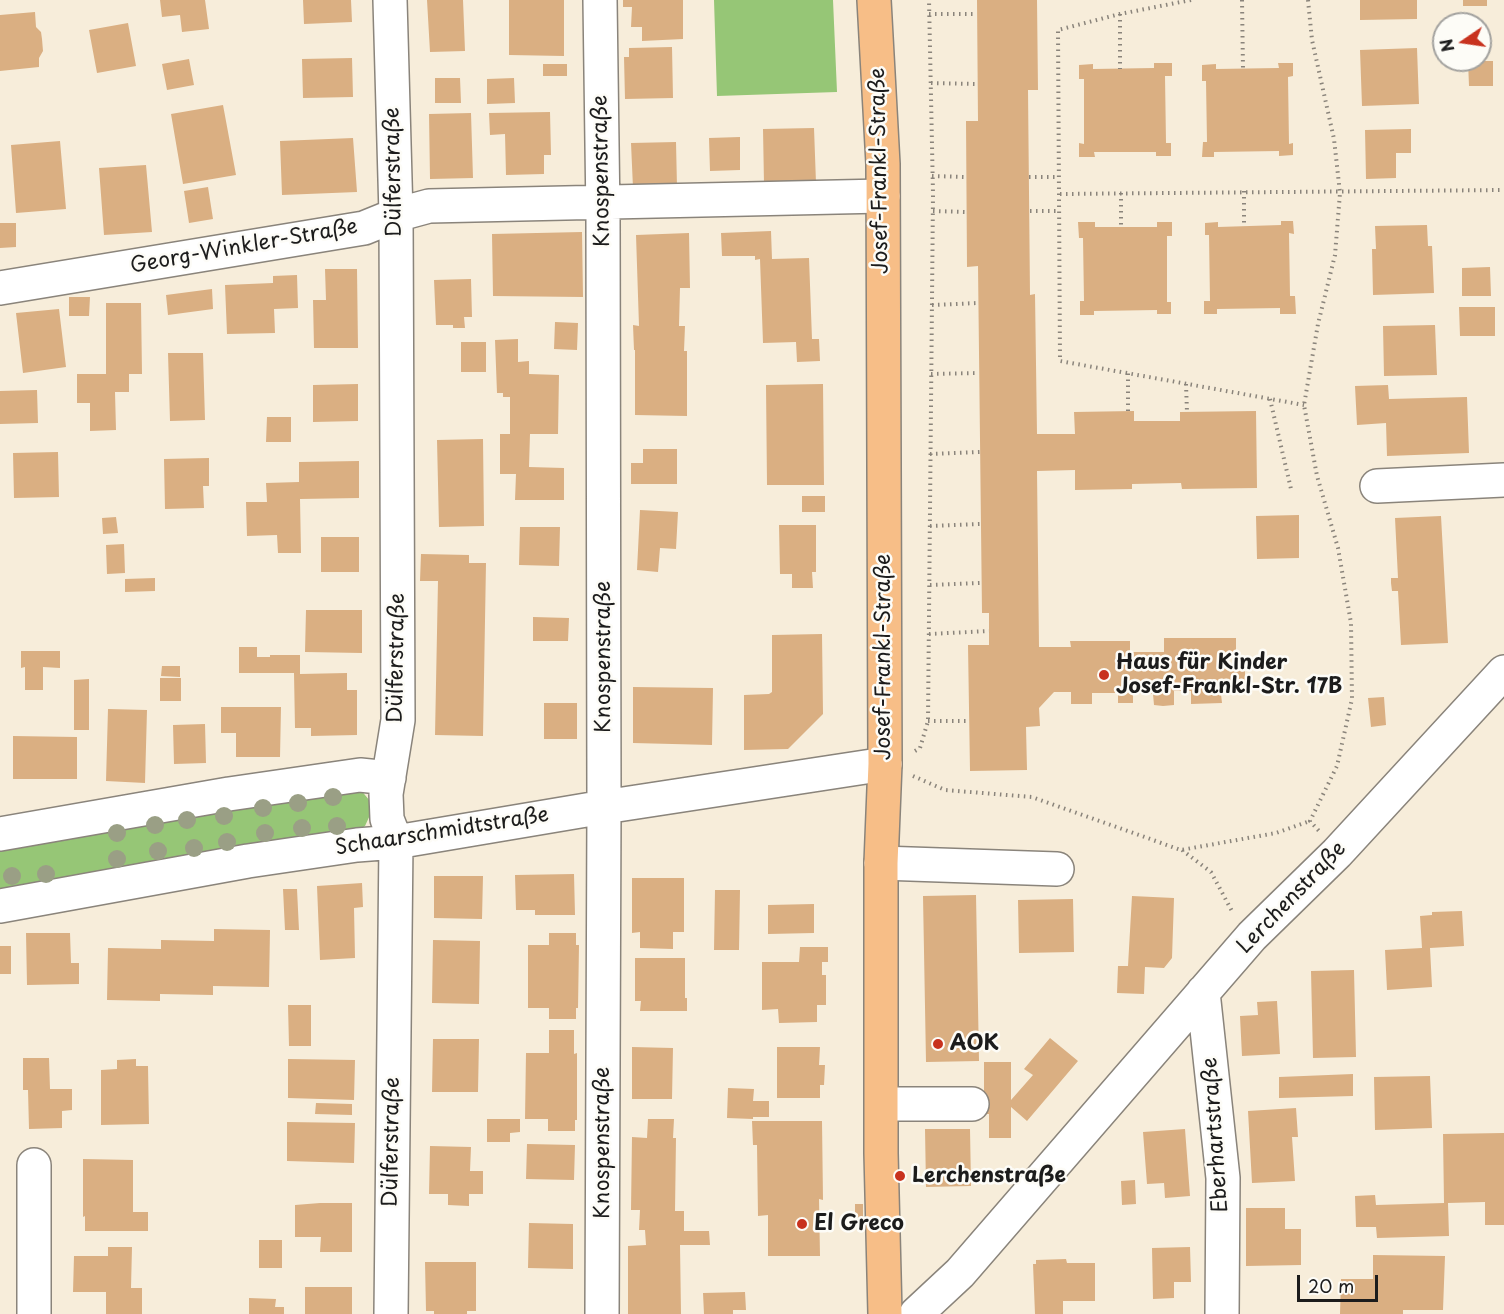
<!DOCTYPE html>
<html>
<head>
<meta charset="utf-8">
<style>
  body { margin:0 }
  #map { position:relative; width:1504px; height:1314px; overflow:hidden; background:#f7edda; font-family:"Playpen Sans",sans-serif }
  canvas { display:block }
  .north { position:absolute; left:1432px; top:12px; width:60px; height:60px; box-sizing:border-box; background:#fdfcf7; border:2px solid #a3a29f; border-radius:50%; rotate:257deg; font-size:16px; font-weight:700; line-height:24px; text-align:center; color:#1c1c1c }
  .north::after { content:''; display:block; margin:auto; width:21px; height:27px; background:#c8321e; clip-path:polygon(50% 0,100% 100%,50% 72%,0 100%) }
  .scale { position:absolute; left:1297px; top:1275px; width:81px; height:27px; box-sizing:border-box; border:3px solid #1c1c1c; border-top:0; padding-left:8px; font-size:18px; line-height:21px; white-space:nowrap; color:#1c1c1c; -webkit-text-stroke:4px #fdfcf7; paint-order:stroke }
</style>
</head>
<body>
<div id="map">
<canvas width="1504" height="1314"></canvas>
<div class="north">N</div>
<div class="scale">20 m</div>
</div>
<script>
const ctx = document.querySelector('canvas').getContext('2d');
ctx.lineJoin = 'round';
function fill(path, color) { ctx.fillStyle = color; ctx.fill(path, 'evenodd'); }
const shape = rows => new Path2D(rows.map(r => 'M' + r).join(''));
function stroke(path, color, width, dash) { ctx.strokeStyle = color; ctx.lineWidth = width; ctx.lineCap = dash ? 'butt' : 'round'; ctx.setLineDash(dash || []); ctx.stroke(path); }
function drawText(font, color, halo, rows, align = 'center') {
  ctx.font = font + ' "Playpen Sans",sans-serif'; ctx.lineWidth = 5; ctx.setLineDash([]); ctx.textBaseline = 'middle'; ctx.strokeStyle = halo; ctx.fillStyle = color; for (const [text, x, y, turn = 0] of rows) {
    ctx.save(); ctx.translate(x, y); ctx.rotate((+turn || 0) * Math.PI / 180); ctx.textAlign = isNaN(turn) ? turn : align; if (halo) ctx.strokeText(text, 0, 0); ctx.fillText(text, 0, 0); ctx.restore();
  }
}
const green = shape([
  [714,0,833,0,837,92,717,96],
  [360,789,370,801,370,815,365,826,355,833,0,894,0,845]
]);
const building = shape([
  [160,0,205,0,209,29,182,32,180,15,162,17],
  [303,0,351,0,352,22,304,24],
  [427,0,463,0,465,51,430,52],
  [509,0,564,0,564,56,509,55],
  [623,0,683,0,683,39,642,41,642,27,631,27,632,7,623,7],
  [977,0,1037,0,1038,90,1028,90,1030,295,1035,294,1037,434,1075,434,1074,412,1134,411,1134,421,1180,421,1180,412,1256,411,1257,488,1182,489,1181,483,1132,484,1132,489,1075,490,1075,470,1037,471,1039,647,1071,647,1070,641,1130,641,1130,652,1164,652,1164,638,1236,638,1236,657,1228,657,1228,663,1245,663,1245,694,1221,694,1222,703,1191,704,1191,691,1174,691,1174,705,1163,706,1154,705,1153,694,1133,694,1133,703,1118,703,1118,693,1092,693,1092,704,1071,704,1071,692,1054,692,1039,708,1040,726,1026,727,1027,770,970,771,968,645,989,645,989,613,982,613,978,266,967,267,966,121,978,121],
  [1360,0,1417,0,1417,19,1360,20],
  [1463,0,1487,0,1487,6,1463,6],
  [35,12,36,27,41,32,42,39,43,51,39,58,39,67,0,71,0,15],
  [128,23,136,66,97,73,89,30],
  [672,47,673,98,625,99,624,57,629,57,629,48],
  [1417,48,1419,104,1362,106,1360,50],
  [352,58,353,97,303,98,302,59],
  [189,59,194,85,167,90,162,64],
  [1468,61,1493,61,1493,86,1469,86],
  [1154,63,1172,63,1172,76,1165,76,1166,143,1171,143,1171,156,1156,156,1156,152,1094,152,1095,157,1079,157,1079,143,1084,144,1084,79,1079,79,1079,65,1093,64,1093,69,1154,68],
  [1278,63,1293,63,1293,76,1288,77,1289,144,1293,143,1293,155,1279,156,1279,151,1214,152,1214,157,1202,157,1203,142,1207,142,1206,81,1202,81,1202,65,1216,64,1216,69,1279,68],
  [543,64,567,64,567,76,543,76],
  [435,78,460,78,461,103,435,103],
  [514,78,515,103,487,104,487,79],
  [223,105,236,175,183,184,171,114],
  [550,112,551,155,544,155,544,174,506,175,505,134,490,135,489,113],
  [471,113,473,178,430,179,429,114],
  [814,128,816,183,764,184,763,129],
  [1411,129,1411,153,1396,153,1396,178,1366,179,1365,130],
  [740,137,740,170,710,171,709,138],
  [353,138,357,192,282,195,280,141],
  [60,141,66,209,16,213,11,145],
  [676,142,677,187,633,188,631,143],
  [146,165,152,232,104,235,99,168],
  [208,187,213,219,189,223,184,191],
  [1281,221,1293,221,1294,234,1289,233,1290,296,1295,296,1296,314,1280,314,1280,308,1217,309,1217,314,1204,314,1204,301,1210,301,1209,235,1205,235,1205,223,1218,222,1218,227,1281,225],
  [1078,222,1095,222,1095,227,1157,227,1157,222,1172,222,1172,236,1167,236,1167,302,1171,302,1171,314,1157,314,1157,310,1094,311,1094,315,1080,315,1080,301,1084,301,1083,238,1079,238],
  [0,223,16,223,16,247,0,248],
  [1427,225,1428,246,1432,246,1434,293,1373,295,1372,249,1376,249,1375,226],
  [771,231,772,259,809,258,812,339,819,339,820,361,797,362,796,342,763,343,760,259,755,260,755,256,722,256,721,233],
  [582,232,583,297,493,296,492,234],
  [689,233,690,288,680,288,679,326,685,326,684,351,687,351,687,416,635,415,635,350,634,350,633,325,639,326,636,235],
  [1490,267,1491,296,1462,296,1462,268],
  [325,269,357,269,358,348,314,348,313,300,326,300],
  [297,275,298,308,274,309,275,333,227,334,225,285,273,283,273,276],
  [471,279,472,317,464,317,465,328,453,328,453,325,436,325,434,280],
  [212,289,213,309,168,315,166,295],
  [69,297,90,297,89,316,69,316],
  [106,303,141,303,142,374,129,374,129,392,115,392,116,430,90,431,90,403,77,403,77,374,106,374],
  [1459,307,1495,307,1495,336,1460,336],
  [59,309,66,367,23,373,16,313],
  [555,322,578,323,577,350,554,349],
  [1435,325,1437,375,1384,376,1383,326],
  [518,339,518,362,529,361,529,374,559,375,558,434,530,434,529,467,564,468,564,500,515,500,516,474,500,474,500,434,510,434,510,397,503,397,503,393,497,393,495,340],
  [461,342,486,342,486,372,461,372],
  [168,353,203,353,205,420,170,421],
  [358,384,358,421,313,422,313,385],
  [823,384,824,485,767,485,766,385],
  [1388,385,1389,399,1467,397,1469,453,1387,456,1386,423,1357,425,1355,386],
  [37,390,38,423,0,424,0,391],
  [267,417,291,417,291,442,266,442],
  [483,439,484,526,439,527,437,440],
  [643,449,677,449,677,484,631,484,631,463,643,463],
  [58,452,59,497,14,498,13,453],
  [209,458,209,486,203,486,204,508,165,509,164,459],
  [359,461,359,498,300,499,301,553,278,553,277,535,247,536,246,502,267,502,266,483,299,482,299,462],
  [802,496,825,496,825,512,802,512],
  [640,510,678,512,676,549,660,548,658,572,637,570],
  [1299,515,1299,558,1257,559,1256,516],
  [1441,516,1448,643,1401,645,1398,591,1392,591,1391,583,1391,578,1398,578,1395,518],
  [116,517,118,533,103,534,102,518],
  [779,525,816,525,816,572,812,572,813,588,792,588,792,574,780,574],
  [520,527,560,527,559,566,519,565],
  [321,537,359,537,359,572,321,572],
  [124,544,125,573,107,574,106,545],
  [421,554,469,555,469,563,486,563,483,736,435,735,438,581,420,581],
  [155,578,155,591,125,592,125,579],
  [306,610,362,610,362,653,305,652],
  [533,617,569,618,568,641,533,641],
  [822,634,823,714,788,749,744,750,744,695,769,694,772,692,772,635],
  [239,647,257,647,257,657,270,657,270,655,300,655,300,674,347,673,347,690,357,690,357,735,311,736,311,728,295,728,294,673,239,673],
  [21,651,60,651,60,668,43,667,43,690,25,690,25,667,21,668],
  [162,666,180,666,180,677,161,676],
  [160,678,181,678,181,701,160,701],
  [89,679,89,730,74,730,74,680],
  [633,687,713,688,712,745,633,743],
  [1384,697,1386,725,1371,727,1368,698],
  [544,703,577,703,577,739,544,739],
  [221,707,281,707,280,757,236,757,236,733,221,733],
  [108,709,147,710,145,783,106,781],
  [205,724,206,763,174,764,173,725],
  [13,736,77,737,77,779,13,779],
  [574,874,575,915,535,915,535,910,516,910,515,875],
  [434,876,483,876,482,919,434,918],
  [632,878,684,878,684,932,673,932,673,949,640,948,640,932,632,933],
  [362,883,363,907,354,908,355,958,320,960,317,886],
  [283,889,297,889,299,930,285,930],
  [715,890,740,890,739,950,714,950],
  [976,895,979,1061,926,1062,923,896],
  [1132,896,1174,898,1172,958,1164,968,1145,967,1144,994,1117,993,1118,966,1128,966],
  [1073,899,1074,952,1019,953,1018,900],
  [814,904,814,933,768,934,768,905],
  [1462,911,1464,946,1430,948,1432,987,1387,990,1385,950,1422,948,1420,916,1432,915,1432,912],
  [214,929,270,930,269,987,213,986,213,995,160,994,160,1001,107,1000,108,948,161,949,161,940,214,941],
  [26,933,70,933,71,963,79,963,79,984,27,985],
  [549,933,576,933,576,945,579,945,578,1008,576,1008,576,1019,549,1019,549,1008,528,1008,528,945,549,945],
  [433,940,480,941,479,1004,432,1003],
  [0,946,11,946,11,974,0,974],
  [800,947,828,947,828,962,822,962,822,975,826,975,826,1005,817,1005,817,1022,779,1023,778,1009,762,1010,762,962,799,962],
  [635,958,685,958,685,998,687,998,687,1011,640,1011,641,1001,635,1001],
  [1354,970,1356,1057,1313,1058,1311,971],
  [1277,1001,1280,1054,1242,1056,1240,1016,1258,1015,1257,1002],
  [288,1005,311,1005,311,1046,289,1046],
  [549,1030,574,1030,574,1054,577,1053,577,1120,575,1120,575,1131,548,1131,548,1119,525,1119,526,1053,549,1053],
  [1050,1038,1078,1061,1027,1121,1011,1107,1011,1138,989,1138,989,1114,984,1114,984,1062,1011,1062,1011,1100,1033,1075,1024,1069],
  [433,1039,479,1039,478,1092,432,1092],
  [632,1047,673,1048,672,1099,632,1099],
  [777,1047,820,1047,819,1065,825,1065,824,1085,820,1085,820,1098,777,1098],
  [23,1058,49,1058,50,1089,72,1089,72,1110,62,1111,62,1128,29,1129,28,1090,23,1090],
  [136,1059,136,1066,148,1066,149,1124,101,1125,101,1070,117,1069,117,1060],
  [288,1059,355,1060,354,1100,288,1098],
  [1353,1074,1353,1096,1279,1098,1279,1077],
  [1430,1076,1432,1128,1375,1130,1374,1077],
  [728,1088,754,1089,753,1101,769,1101,769,1117,753,1117,753,1119,727,1118],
  [316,1103,352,1104,352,1115,315,1114],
  [1296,1108,1298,1137,1292,1137,1295,1181,1252,1183,1248,1111],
  [487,1119,520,1119,520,1132,510,1133,510,1142,487,1142],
  [648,1119,674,1119,673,1138,676,1138,675,1211,684,1211,684,1231,709,1231,710,1245,680,1245,681,1314,628,1314,628,1246,646,1245,645,1230,639,1230,640,1210,631,1210,632,1137,647,1138],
  [752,1121,822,1121,823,1200,819,1199,820,1256,768,1256,768,1215,758,1216,757,1145,753,1145],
  [287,1122,355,1123,354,1163,287,1161],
  [925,1129,970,1129,971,1186,926,1187],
  [1185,1129,1190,1196,1165,1198,1164,1183,1147,1184,1143,1132],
  [1504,1133,1504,1225,1485,1225,1485,1202,1448,1203,1449,1236,1377,1238,1376,1227,1356,1227,1355,1196,1375,1195,1376,1205,1444,1203,1443,1134],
  [527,1144,575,1145,574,1180,526,1179],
  [430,1146,471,1147,470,1171,483,1171,483,1194,469,1194,469,1206,448,1205,448,1194,429,1194],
  [83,1159,133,1160,133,1212,148,1212,148,1231,85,1231,85,1216,83,1217],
  [1135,1180,1136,1204,1122,1205,1121,1181],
  [320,1203,352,1203,352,1252,320,1252,321,1237,295,1237,295,1205],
  [855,1204,863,1204,863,1226,855,1226],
  [1246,1208,1285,1208,1285,1229,1301,1229,1301,1265,1246,1266],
  [529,1223,573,1224,573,1269,528,1268],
  [259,1240,282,1240,282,1268,259,1268],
  [108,1247,132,1247,131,1288,142,1288,142,1314,106,1314,106,1292,73,1292,74,1256,108,1256],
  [1190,1247,1191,1282,1174,1282,1174,1298,1153,1299,1152,1248],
  [1373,1255,1445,1256,1443,1310,1403,1310,1403,1314,1340,1314,1341,1279,1373,1279],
  [1066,1259,1067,1263,1095,1263,1095,1301,1063,1301,1063,1314,1035,1314,1033,1264,1036,1264,1036,1260],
  [425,1262,476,1262,476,1311,467,1311,467,1314,434,1314,434,1311,426,1311],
  [305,1287,352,1287,352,1314,305,1314],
  [745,1292,746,1310,733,1310,733,1314,704,1314,703,1293],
  [249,1298,276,1299,275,1307,284,1307,284,1314,249,1314]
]);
const path = shape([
  [1191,0,1120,14,1058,30,1060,361,1304,405],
  [1242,0,1243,69],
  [1308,0,1312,40,1334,139,1340,193,1335,255,1318,324,1304,405,1317,476,1338,548,1351,623,1352,699,1337,766,1310,821,1319,831],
  [929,14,977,14],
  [1120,14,1120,69],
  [931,83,978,84],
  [932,176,966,177],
  [1029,177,1059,177],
  [1244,191,1244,226],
  [1121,193,1121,227],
  [1060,194,1504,190],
  [933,211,967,212],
  [1030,211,1060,211],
  [932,305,978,303],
  [931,374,979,373],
  [1186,384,1187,412],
  [1270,399,1291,489],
  [1128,411,1128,373],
  [930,454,980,452],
  [930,526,981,524],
  [930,585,981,583],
  [929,634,989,631],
  [928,721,969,721],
  [915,751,920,748,928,721,933,194,929,0],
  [913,776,945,790,1032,797,1181,850,1276,833,1310,821],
  [1182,850,1211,872,1233,913]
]);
const minor = shape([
  [390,0,396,215,398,720,386,794,387,819,396,842,391,1314],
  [600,0,603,216,604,807,602,1314],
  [0,288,364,228,396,215,429,206,883,196],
  [1377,486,1504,480],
  [0,834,229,794,360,775,389,778],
  [881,863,1057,869],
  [0,906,248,861,357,845,396,842,604,807,885,764],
  [1203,992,1223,1178,1222,1314],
  [882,1104,972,1104],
  [34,1314,34,1165],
  [916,1314,960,1273,1252,936,1337,853,1504,672]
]);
const major = shape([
  [874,0,883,164,885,764,881,863,881,1153,885,1314]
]);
const trees = [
  [333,797],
  [298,803],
  [263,808],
  [224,816],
  [187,820],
  [155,825],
  [337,826],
  [302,828],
  [117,833],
  [265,833],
  [227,842],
  [194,848],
  [158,851],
  [117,859],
  [46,874],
  [12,876]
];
const markers = [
  [1104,675,6,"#c8321e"],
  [938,1044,6,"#c8321e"],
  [900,1176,6,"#c8321e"],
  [802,1224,6,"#c8321e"]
];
const streetNames = [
  ["Knospenstraße",602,171,-91],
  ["Josef-Frankl-Straße",880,171,-91],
  ["Dülferstraße",394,172,-91],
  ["Georg-Winkler-Straße",244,247,-10],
  ["Knospenstraße",604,657,-90],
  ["Josef-Frankl-Straße",884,657,-90],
  ["Dülferstraße",397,658,-89],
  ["Schaarschmidtstraße",442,832,-9],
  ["Lerchenstraße",1292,898,-46],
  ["Eberhartstraße",1216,1135,-94],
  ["Dülferstraße",392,1142,-89],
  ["Knospenstraße",603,1143,-90]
];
const poiNames = [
  ["Haus für Kinder",1116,663],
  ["Josef-Frankl-Str. 17B",1116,687],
  ["AOK",950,1044],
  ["Lerchenstraße",912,1176],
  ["El Greco",814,1224]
];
fill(green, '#96c676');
fill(building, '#daaf82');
stroke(minor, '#8a847b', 36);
stroke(major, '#8a847b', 36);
stroke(path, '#8a847b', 4, [1.5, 4.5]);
stroke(minor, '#fff', 33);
stroke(major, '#f7be87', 33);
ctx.fillStyle = '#9a9f85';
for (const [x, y] of trees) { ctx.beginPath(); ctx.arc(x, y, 9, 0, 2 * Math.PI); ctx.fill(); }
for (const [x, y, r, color] of markers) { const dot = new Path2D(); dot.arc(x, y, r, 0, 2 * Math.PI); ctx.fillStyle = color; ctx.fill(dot); stroke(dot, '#fdfcf7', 2); }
drawText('21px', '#1c1c1c', '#fdfcf7', streetNames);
drawText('bold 21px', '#1c1c1c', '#fdfcf7', poiNames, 'left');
</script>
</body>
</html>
